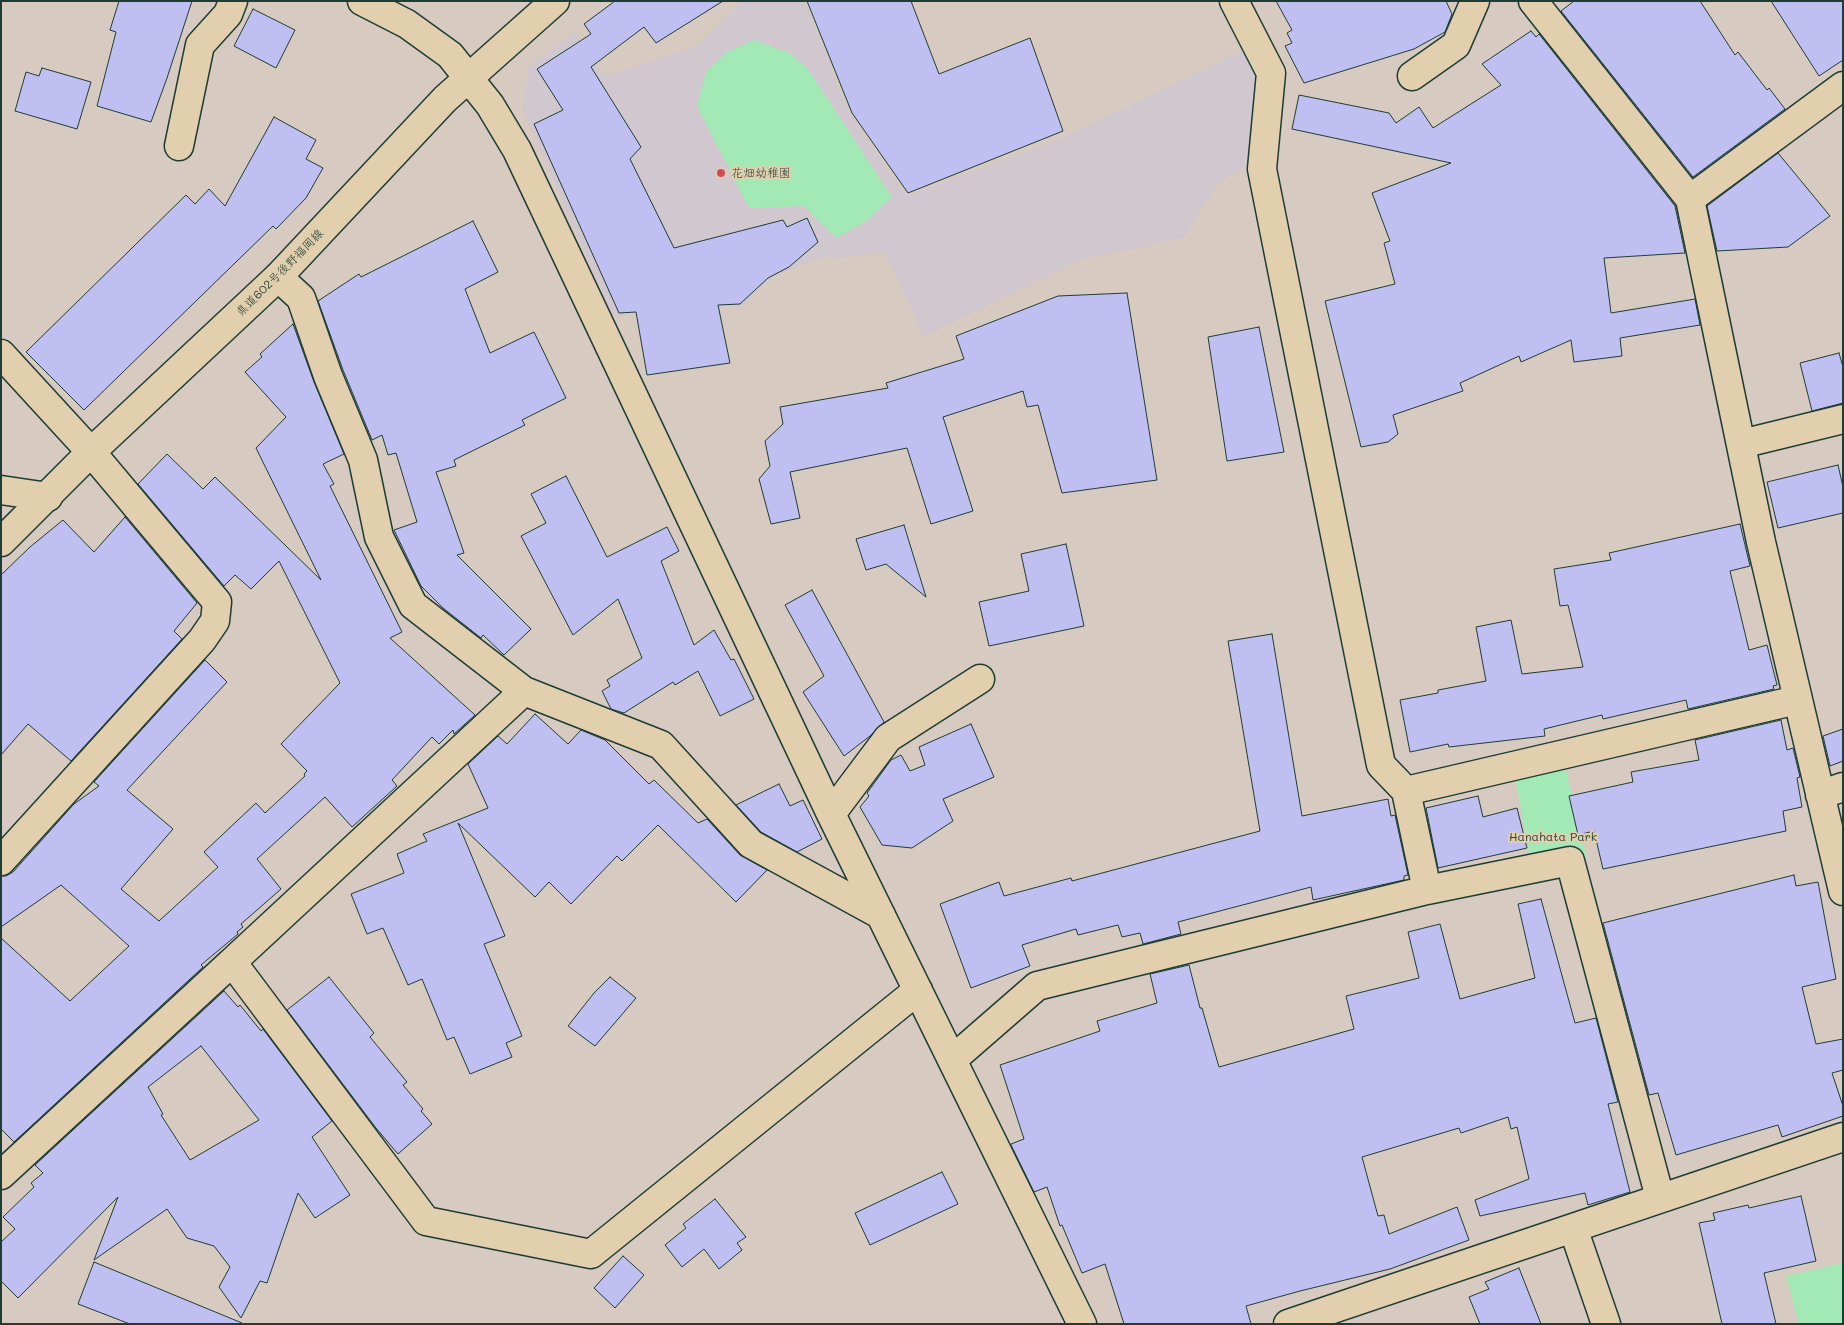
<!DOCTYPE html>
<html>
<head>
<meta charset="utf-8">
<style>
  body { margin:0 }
  #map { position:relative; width:1844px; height:1325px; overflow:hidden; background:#d7cac1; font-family:Mali,sans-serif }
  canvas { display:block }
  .frame { position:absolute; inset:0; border:2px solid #1f3d34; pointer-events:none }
</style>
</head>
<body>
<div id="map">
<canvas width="1844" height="1325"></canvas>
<div class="frame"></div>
</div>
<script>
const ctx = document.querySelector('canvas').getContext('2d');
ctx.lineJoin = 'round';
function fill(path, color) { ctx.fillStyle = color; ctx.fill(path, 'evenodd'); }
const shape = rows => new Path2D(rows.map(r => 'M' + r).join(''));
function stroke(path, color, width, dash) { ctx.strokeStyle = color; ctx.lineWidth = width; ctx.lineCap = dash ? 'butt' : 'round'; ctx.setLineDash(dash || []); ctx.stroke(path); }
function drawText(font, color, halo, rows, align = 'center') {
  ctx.font = font + ' Mali,"Klee One",sans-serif'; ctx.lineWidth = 4; ctx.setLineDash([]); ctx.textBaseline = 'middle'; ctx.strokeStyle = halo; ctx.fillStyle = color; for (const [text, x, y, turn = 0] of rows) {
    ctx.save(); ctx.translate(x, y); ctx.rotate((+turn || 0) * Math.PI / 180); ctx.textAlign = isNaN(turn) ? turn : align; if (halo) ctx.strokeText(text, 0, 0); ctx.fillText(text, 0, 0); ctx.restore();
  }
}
const built = shape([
  [740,1,805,1,848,111,907,196,1063,138,1243,51,1263,71,1253,162,1217,184,1183,238,1080,260,924,336,885,253,815,259,769,280,742,306,612,315,523,110,529,67,575,32,604,77,695,47,741,4]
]);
const green = shape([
  [754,40,789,53,807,68,892,197,868,220,836,238,804,206,749,208,697,106,706,72,727,52],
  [1562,754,1587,858,1532,869,1513,766],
  [1843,1263,1843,1324,1799,1324,1786,1276]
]);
const building = shape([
  [119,1,192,1,167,78,151,122,97,106,116,32,110,30,119,1],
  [615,1,723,1,656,43,644,27,591,67,641,147,630,159,674,248,783,220,787,227,807,218,818,242,789,267,768,278,740,304,718,305,730,363,647,375,636,312,619,313,534,124,563,110,537,69,591,34,584,24,615,1],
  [807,1,911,1,939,74,1030,38,1063,131,908,193,852,113,807,1],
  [1276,1,1446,1,1452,14,1445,32,1414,49,1304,83,1285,46,1292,43,1287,33,1292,30,1276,1],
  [1574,1,1700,1,1735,55,1738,52,1767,90,1769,88,1785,109,1693,177,1561,11,1574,1],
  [1771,1,1843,1,1843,60,1819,76,1771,1],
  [253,9,295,30,276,68,234,46,253,9],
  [1531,31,1536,37,1539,34,1675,206,1685,253,1604,258,1611,313,1695,299,1700,325,1620,338,1622,356,1574,362,1571,340,1521,362,1519,356,1460,383,1463,391,1393,415,1398,434,1388,442,1361,447,1325,301,1395,284,1384,243,1390,241,1372,193,1451,163,1292,129,1299,95,1389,113,1396,123,1419,107,1433,128,1501,85,1482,64,1531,31],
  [42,68,91,82,77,129,15,111,26,72,39,76,42,68],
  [274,117,316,140,306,159,323,168,306,198,276,229,273,226,84,410,26,352,186,195,195,204,209,189,225,206,274,117],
  [1778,153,1830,216,1788,247,1717,251,1707,206,1778,153],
  [473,221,498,272,465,289,490,353,534,332,566,398,522,420,525,425,454,460,456,466,436,472,464,553,457,555,531,629,504,655,483,635,481,638,443,608,421,586,394,530,417,522,396,453,388,455,382,435,372,440,343,370,318,301,359,274,361,277,473,221],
  [1127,293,1157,480,1062,493,1038,405,1027,407,1023,391,943,417,973,511,931,524,907,448,790,472,800,518,771,524,759,479,770,466,765,441,783,424,780,407,888,388,886,383,964,359,956,336,1058,296,1127,293],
  [293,324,314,382,344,454,323,464,334,484,330,486,402,632,390,638,475,715,454,734,453,730,439,744,432,737,392,780,397,786,352,827,325,797,257,859,281,889,241,924,243,927,237,932,238,934,201,965,203,967,14,1142,1,1129,1,938,70,1001,129,946,61,885,1,927,1,876,6,876,13,872,74,804,99,786,94,782,205,660,227,682,127,790,173,829,121,889,159,921,218,867,204,852,256,803,265,813,305,776,304,774,307,771,281,744,340,683,279,561,251,589,235,575,224,586,138,484,167,454,203,489,215,477,321,580,256,448,286,417,245,372,262,357,260,354,293,324],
  [1259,327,1284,452,1227,461,1208,337,1259,327],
  [1839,353,1843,367,1843,403,1812,411,1800,363,1839,353],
  [1838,465,1843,487,1843,513,1778,528,1767,482,1838,465],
  [566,476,607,557,667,527,679,551,661,561,694,645,714,630,731,660,734,659,754,699,720,716,698,671,675,685,673,682,624,713,611,709,602,691,610,686,607,680,642,658,618,599,573,635,521,536,546,523,531,494,566,476],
  [125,517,197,603,174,631,182,639,71,761,28,724,1,755,1,575,30,547,63,520,94,552,125,517],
  [1740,524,1750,566,1730,571,1749,650,1767,645,1777,685,1773,686,1774,689,1688,709,1686,700,1603,719,1602,715,1544,729,1545,736,1449,747,1448,744,1410,752,1400,700,1438,693,1438,690,1486,681,1476,627,1511,620,1522,674,1583,667,1568,605,1560,606,1554,569,1611,560,1609,553,1740,524],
  [904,525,926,597,886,564,866,570,856,539,904,525],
  [1066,544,1084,626,989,646,979,602,1029,591,1021,554,1066,544],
  [812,590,884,722,870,736,844,756,803,692,824,676,785,605,812,590],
  [1272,634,1302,816,1388,799,1391,816,1395,815,1408,875,1404,876,1404,880,1313,900,1311,887,1178,922,1181,934,1143,944,1140,933,1122,937,1118,925,1078,935,1076,929,1022,945,1030,966,971,988,940,904,999,882,1004,896,1071,878,1072,881,1260,831,1228,641,1272,634],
  [535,714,568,744,581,730,605,740,649,784,654,780,698,823,707,819,740,855,767,870,736,902,658,825,622,861,617,856,571,904,549,882,535,897,458,823,505,936,484,944,522,1036,506,1043,512,1057,470,1074,454,1037,447,1040,422,979,408,985,383,928,367,934,351,894,404,873,397,854,427,841,423,834,488,808,468,764,498,736,507,744,535,714],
  [1781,720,1787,750,1793,748,1800,777,1797,778,1802,807,1783,811,1786,831,1603,869,1594,831,1578,835,1569,796,1633,782,1631,772,1699,760,1695,740,1781,720],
  [971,724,994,777,943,799,953,821,912,848,882,845,860,807,869,796,867,793,891,760,901,755,910,771,925,765,919,747,971,724],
  [1843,729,1843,761,1830,766,1823,736,1843,729],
  [779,784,790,806,803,800,822,839,797,852,761,832,736,805,779,784],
  [1478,796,1483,817,1517,808,1527,848,1438,868,1426,808,1478,796],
  [1794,875,1796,886,1818,882,1836,979,1802,987,1816,1044,1843,1039,1843,1070,1832,1073,1843,1106,1843,1116,1782,1137,1778,1125,1676,1155,1658,1093,1649,1095,1603,923,1794,875],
  [1541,899,1575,1023,1596,1018,1618,1102,1608,1104,1630,1192,1588,1205,1585,1193,1480,1216,1475,1200,1529,1179,1517,1127,1511,1129,1508,1117,1461,1133,1459,1128,1362,1157,1378,1216,1384,1215,1389,1234,1457,1207,1469,1240,1390,1269,1300,1291,1246,1306,1251,1324,1124,1324,1105,1264,1082,1273,1062,1225,1060,1226,1047,1187,1034,1192,1011,1145,1011,1144,1024,1139,1000,1065,1100,1031,1097,1021,1157,1003,1150,974,1189,965,1200,1008,1202,1008,1219,1067,1354,1029,1346,996,1419,978,1408,932,1440,924,1460,999,1535,978,1518,904,1541,899],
  [329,977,374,1033,370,1037,407,1082,403,1085,423,1109,421,1111,432,1124,398,1154,376,1128,287,1010,329,977],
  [610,977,636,998,595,1046,568,1026,594,993,610,977],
  [224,991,238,1007,240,1005,261,1031,263,1029,332,1121,312,1137,350,1195,315,1218,298,1193,267,1283,260,1281,241,1318,219,1287,230,1267,214,1246,187,1238,167,1209,94,1260,118,1197,18,1298,1,1281,1,1242,15,1229,3,1217,34,1187,31,1183,43,1173,35,1165,224,991],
  [201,1046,259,1120,190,1160,161,1115,163,1114,148,1087,201,1046],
  [942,1172,958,1204,870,1245,855,1213,942,1172],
  [1801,1196,1816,1261,1764,1273,1776,1324,1722,1324,1699,1223,1715,1220,1713,1213,1748,1205,1749,1208,1801,1196],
  [715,1199,746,1237,737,1243,742,1250,719,1269,704,1249,682,1267,665,1245,686,1228,683,1224,715,1199],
  [623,1256,644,1275,615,1308,594,1288,623,1256],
  [94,1262,242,1323,242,1324,130,1324,78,1304,94,1262],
  [1519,1268,1541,1324,1480,1324,1469,1297,1489,1289,1485,1282,1519,1268]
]);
const street = shape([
  [362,1,407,24,450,55,490,105,517,150,831,814,1082,1324],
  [1234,1,1271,73,1262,169,1381,765,1406,791,1427,890,1570,861,1660,1198],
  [1533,1,1690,199,1843,86],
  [1412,76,1456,45,1475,1],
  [179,146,200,45,228,14,233,1],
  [1690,199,1761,542,1843,891],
  [278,277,301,298,328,376,363,460,379,537,413,605,524,691,661,745,751,844,881,915],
  [1,354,91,452,217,602,215,621,202,640,1,861],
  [1741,444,1843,419],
  [1,490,48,497],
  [524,691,232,962,426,1221,591,1254,918,990],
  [1406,791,1797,700],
  [1820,795,1843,787],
  [831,814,888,738,980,679],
  [952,1060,1037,986,1427,890],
  [1,1175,232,962],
  [1573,1228,1606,1324],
  [1288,1324,1843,1137]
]);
const secondary = shape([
  [1,542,91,452,278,277,445,99,555,1]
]);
const markers = [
  [721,173,5,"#d1495b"]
];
const poiNames = [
  ["花畑幼稚園",731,173]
];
const streetNames = [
  ["県道602号後野福岡線",280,273,-45]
];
const parkNames = [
  ["Hanahata Park",1553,837]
];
fill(built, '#d0c7cf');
fill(green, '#a3e9b5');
fill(building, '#c0bff1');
stroke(building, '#1f3d34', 1);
stroke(street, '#1f3d34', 31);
stroke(secondary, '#1f3d34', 31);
stroke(street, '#e1cfad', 28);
stroke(secondary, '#e1cfad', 28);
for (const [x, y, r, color] of markers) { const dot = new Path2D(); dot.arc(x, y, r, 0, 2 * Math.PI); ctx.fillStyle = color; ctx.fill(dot); stroke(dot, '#e1cfad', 2); }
drawText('12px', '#1f3d34', '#e1cfad', poiNames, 'left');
drawText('12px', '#1f3d34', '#e1cfad', streetNames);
drawText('12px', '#26463a', '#e1cfad', parkNames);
</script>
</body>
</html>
